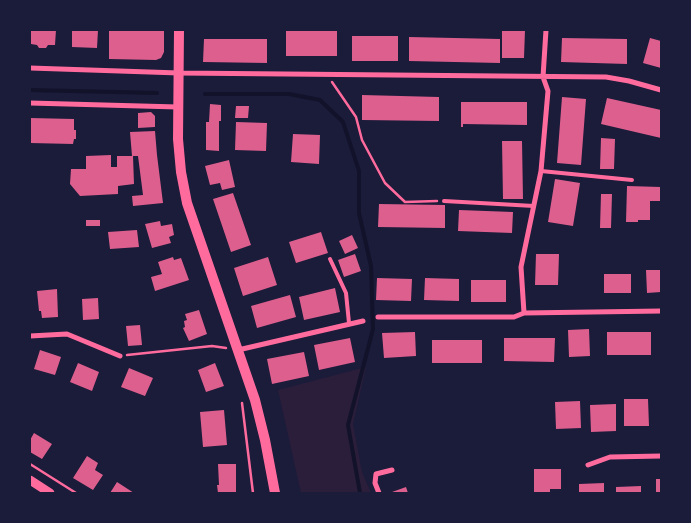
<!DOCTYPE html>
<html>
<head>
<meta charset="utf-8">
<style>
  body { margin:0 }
  #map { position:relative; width:691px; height:523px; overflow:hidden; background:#1b1b3a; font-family:"DM Sans",sans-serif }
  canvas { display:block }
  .frame { position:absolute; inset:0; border:31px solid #1b1b3a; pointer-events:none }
</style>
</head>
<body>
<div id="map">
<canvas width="691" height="523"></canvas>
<div class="frame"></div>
</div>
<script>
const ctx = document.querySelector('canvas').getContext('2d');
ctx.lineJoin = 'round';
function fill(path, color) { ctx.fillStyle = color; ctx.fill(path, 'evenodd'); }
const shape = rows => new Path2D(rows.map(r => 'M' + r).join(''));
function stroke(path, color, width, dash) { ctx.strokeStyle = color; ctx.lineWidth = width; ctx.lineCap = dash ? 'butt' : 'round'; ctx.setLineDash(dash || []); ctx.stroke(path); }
const green = shape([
  [366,367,353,424,362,472,371,493,301,493,278,390]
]);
const stream = shape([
  [30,90,157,93],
  [205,94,289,94,320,100,343,122,359,171,359,213,371,266,373,329,348,425,360,493]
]);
const building = shape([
  [30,30,56,30,55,45,48,45,46,48,39,48,37,45,31,44],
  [72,30,98,30,97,48,72,47],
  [109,30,164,30,164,52,161,58,156,60,109,59],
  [502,30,525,30,524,58,502,58],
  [286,31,337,31,337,56,286,56],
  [352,36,398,36,398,61,352,61],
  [409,37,500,39,500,63,409,61],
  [562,38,627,39,627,64,561,62],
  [650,38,661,41,661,68,643,63],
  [204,39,267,39,267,63,203,62],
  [362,95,439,97,439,121,362,120],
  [562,97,586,99,581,165,557,163],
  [607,98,661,110,661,138,601,124],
  [461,102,527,102,527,125,463,124,463,127,461,127],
  [210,104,221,105,221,121,219,121,219,151,206,150,206,122,209,122],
  [236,106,249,106,248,118,235,118],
  [151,112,155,116,155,127,138,128,138,113],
  [30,118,74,119,74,130,76,130,76,139,74,139,73,144,30,143],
  [236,122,267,123,266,151,235,150],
  [155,131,157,155,163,203,133,206,132,196,143,195,138,156,132,156,130,132],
  [293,134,320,135,319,164,291,162],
  [601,138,615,139,614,169,600,169],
  [502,141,522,141,523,199,503,199],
  [111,155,111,167,117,167,117,156,133,156,134,184,118,186,118,194,80,196,70,184,71,169,86,169,86,156],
  [229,160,235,187,222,190,220,183,210,185,205,166],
  [555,179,580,183,573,226,548,222],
  [627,186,661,187,661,201,650,201,650,220,638,220,638,222,626,222],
  [233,193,251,245,231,252,213,199],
  [601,194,612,194,611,228,600,228],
  [379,204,445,205,445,228,378,227],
  [459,210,513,212,512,233,458,231],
  [86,220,100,220,100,226,86,226],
  [160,221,161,226,172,224,174,235,169,237,171,243,152,248,145,224],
  [137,230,139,247,110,249,108,232],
  [321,232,328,253,296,263,289,242],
  [352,235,358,248,345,254,339,241],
  [355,254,361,271,344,277,338,260],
  [536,254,559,254,558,285,535,285],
  [173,257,174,260,181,258,189,280,155,291,151,277,162,274,158,262],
  [268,257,277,285,243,296,234,268],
  [646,270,661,270,661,292,647,293],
  [604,274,631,274,631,293,604,293],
  [377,278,412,279,411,301,376,300],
  [425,278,459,279,459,301,424,300],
  [471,280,506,280,506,302,471,302],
  [335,288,340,312,304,320,299,297],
  [57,289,58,317,42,318,41,311,39,311,37,291],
  [290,295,296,317,257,328,251,306],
  [98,298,99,319,83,320,82,299],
  [199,310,207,334,189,341,183,328,185,327,184,321,187,320,185,314],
  [140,325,142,345,128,346,126,326],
  [589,329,590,356,569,357,568,330],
  [415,332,416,356,384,358,382,333],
  [607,332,651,332,651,355,607,355],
  [350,338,355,362,319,370,314,345],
  [504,338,555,338,554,362,504,361],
  [432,340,482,340,482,363,432,363],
  [40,350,61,357,55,375,34,369],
  [304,352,309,376,272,384,267,359],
  [78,363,99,372,92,391,70,382],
  [215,363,224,386,206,392,198,370],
  [129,368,153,378,145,396,121,387],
  [624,399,648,399,649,426,624,426],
  [580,401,581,428,556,429,555,402],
  [616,404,616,431,591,432,590,405],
  [224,410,227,445,203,447,200,412],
  [34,433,52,444,42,459,30,452,30,440],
  [87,456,98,463,95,470,103,475,93,490,73,478],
  [218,464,236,464,236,493,218,493,217,485,219,485],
  [534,469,561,469,561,489,550,489,550,493,534,493],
  [656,479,661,479,661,493,656,493],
  [117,482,134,493,110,493],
  [604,483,604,493,579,493,579,484],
  [641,486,641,493,616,493,616,487],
  [406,487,408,493,393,493,392,492]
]);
const path = shape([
  [332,82,356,117,362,140,385,183,405,202,437,201],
  [127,355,212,346,226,348],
  [242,403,253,493],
  [30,464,76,493]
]);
const service = shape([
  [541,171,632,180],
  [444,201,534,206],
  [330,259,346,293,349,323]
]);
const minor = shape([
  [30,68,179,73,606,77,629,81,661,90],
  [30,103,178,107],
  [524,313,521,267,541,171,548,91,543,77,546,30],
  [378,317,514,317,524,313,661,311],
  [30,336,67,334,120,356],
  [238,350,363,321],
  [588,465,610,457,661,456],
  [379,493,375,483,376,474,392,470]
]);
const tertiary = shape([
  [30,480,50,493]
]);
const secondary = shape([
  [179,30,178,139,181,172,187,203,255,400,265,440,275,493]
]);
fill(green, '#2a1e3b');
stroke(stream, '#12122b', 4);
fill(building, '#dd5f8e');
stroke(path, '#ff6b9d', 2.5);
stroke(service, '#ff6b9d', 4);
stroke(minor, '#ff6b9d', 5);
stroke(tertiary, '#ff6b9d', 9);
stroke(secondary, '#ff6b9d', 10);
</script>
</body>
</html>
